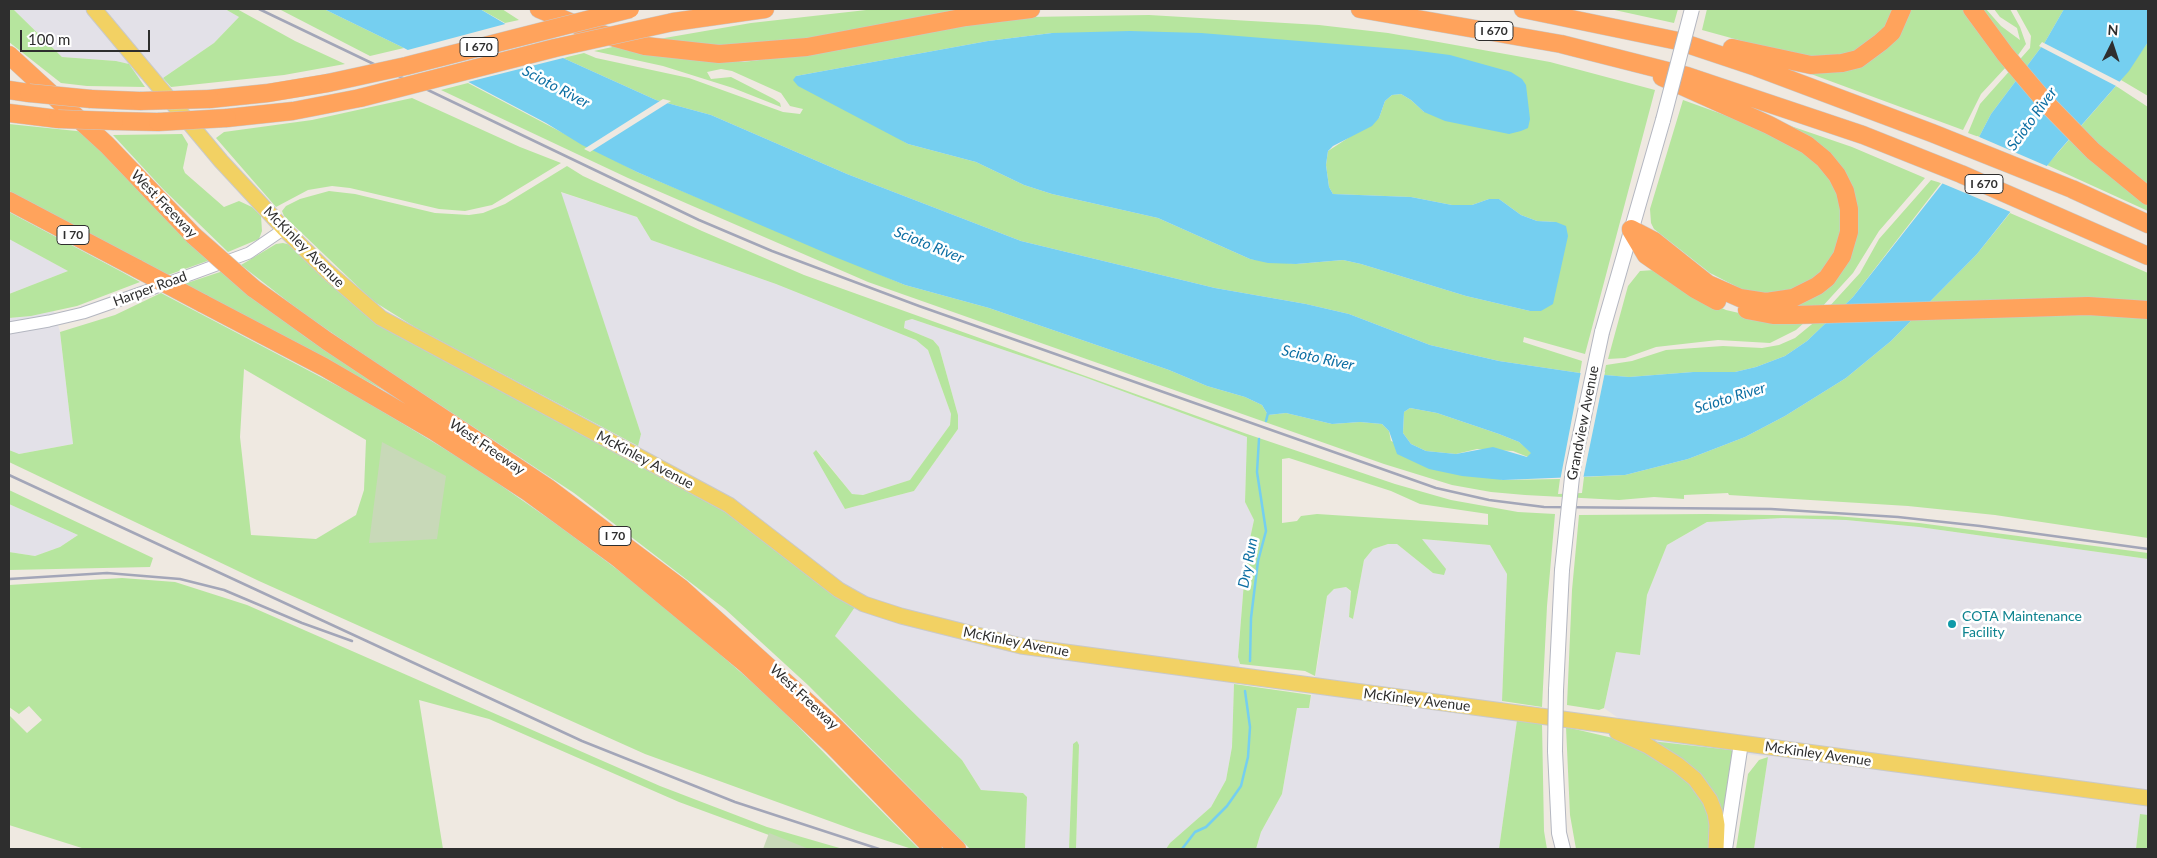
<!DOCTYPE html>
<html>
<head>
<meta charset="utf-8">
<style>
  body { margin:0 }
  #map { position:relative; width:2157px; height:858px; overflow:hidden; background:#efe9e1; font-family:Lato,sans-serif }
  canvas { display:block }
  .frame { position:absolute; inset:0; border:10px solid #2e2e2e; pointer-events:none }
  .north { position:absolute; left:2087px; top:20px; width:50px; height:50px; -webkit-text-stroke:4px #fff; paint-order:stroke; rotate:4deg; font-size:14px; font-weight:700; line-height:20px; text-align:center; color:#2e2e2e }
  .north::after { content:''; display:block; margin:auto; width:18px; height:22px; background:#2e2e2e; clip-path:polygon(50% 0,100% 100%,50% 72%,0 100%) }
  .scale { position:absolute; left:20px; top:30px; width:130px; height:22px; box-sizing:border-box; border:2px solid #2e2e2e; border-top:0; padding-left:6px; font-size:15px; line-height:18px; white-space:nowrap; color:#2e2e2e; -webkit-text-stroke:4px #fff; paint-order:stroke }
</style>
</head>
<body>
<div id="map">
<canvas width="2157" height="858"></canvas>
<div class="frame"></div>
<div class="north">N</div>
<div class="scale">100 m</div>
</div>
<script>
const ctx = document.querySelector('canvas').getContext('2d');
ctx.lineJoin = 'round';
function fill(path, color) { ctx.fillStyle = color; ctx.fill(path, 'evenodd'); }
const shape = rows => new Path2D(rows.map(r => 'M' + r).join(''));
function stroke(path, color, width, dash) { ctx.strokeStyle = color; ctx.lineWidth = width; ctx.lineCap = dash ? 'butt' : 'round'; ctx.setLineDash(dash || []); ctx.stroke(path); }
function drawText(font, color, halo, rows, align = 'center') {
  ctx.font = font + ' Lato,sans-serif'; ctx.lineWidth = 5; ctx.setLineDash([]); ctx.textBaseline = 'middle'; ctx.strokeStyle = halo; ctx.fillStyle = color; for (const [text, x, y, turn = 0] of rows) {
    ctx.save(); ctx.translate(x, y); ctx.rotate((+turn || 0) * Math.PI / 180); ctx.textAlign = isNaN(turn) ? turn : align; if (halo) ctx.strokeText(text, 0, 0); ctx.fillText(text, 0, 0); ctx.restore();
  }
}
const industrial = shape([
  [13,9,225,9,239,17,214,43,163,78,139,79,129,64,116,61,62,57],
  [560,192,637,217,651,240,776,284,916,340,928,350,951,414,950,425,910,480,863,495,852,494,817,450,845,509,914,491,958,429,958,415,939,347,933,340,904,328,905,321,912,319,1084,377,1247,437,1245,502,1254,520,1246,557,1238,657,1240,664,1234,685,1232,747,1226,780,1211,807,1170,843,1166,849,1076,849,1079,745,1073,744,1069,849,1025,849,1027,797,1023,793,981,790,962,760,835,636,855,607,629,459,637,446,641,434],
  [9,239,68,271,9,294],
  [54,311,60,332,73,444,19,454,9,450,9,318,31,316],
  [9,504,78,535,60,547,35,556,9,552],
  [1783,518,1846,520,1919,527,2148,559,2148,815,2140,815,2136,849,1754,849,1768,757,1651,741,1604,708,1616,652,1640,655,1647,595,1667,545,1707,522],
  [1421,539,1490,545,1507,574,1502,701,1517,720,1499,849,1256,849,1261,832,1282,794,1297,708,1309,708,1318,661,1327,596,1334,589,1346,587,1351,592,1349,617,1353,619,1364,560,1373,549,1388,544,1397,544,1433,573,1445,569]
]);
const green = shape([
  [9,9,13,9,62,57,116,61,129,64,145,87,87,86,61,83,9,42],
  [225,9,237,9,295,41,345,64,284,75,171,87,163,78,214,43,239,17],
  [279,9,324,9,404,48,370,56],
  [480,9,502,9,519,20,505,23],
  [875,9,971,9,840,35,742,47,653,40,751,23],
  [1610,9,1678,9,1674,23],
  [1707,9,1896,9,1890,22,1864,50,1824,59,1786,53,1702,30],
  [1907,9,1966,9,2007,66,1981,94,1963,130,1811,74,1811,70,1844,68],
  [1979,9,1986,9,2001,26,2020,40,2017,28,2000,17,1994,9,2010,9,2020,27,2026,44,2016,58],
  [2016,9,2064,9,2045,42,1991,114,1979,137,1968,133,1980,104,2030,48,2031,36],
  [1149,15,1319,25,1388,33,1550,62,1655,90,1585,354,1524,337,1523,342,1582,361,1580,373,1499,361,1430,345,1349,314,1306,304,1215,288,1021,241,847,174,711,115,656,100,563,58,584,53,596,58,689,78,783,112,800,114,803,109,790,106,781,93,732,71,721,69,707,72,711,79,731,77,774,99,780,103,781,107,733,88,663,66,594,51,617,46,676,58,743,62,839,50,982,22,1029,17],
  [1052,33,1526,86,1424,112,1411,100,1401,94,1392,95,1385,101,1379,118,1328,151,1326,165,1329,187,1333,194,1411,197,1452,205,1472,205,1489,199,1499,199,1521,215,1537,221,1556,222,1541,311,1530,311,1466,296,1361,264,1343,260,1296,264,1250,259,1158,218,1052,194,1024,185,976,162,908,144,796,76,988,41],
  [2148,42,2148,96,2121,80],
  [468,83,637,172,905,285,989,308,1169,370,1207,386,1245,397,1262,405,1268,415,1286,413,1332,424,1360,422,1382,424,1389,431,1391,441,1503,480,1560,479,1558,494,1582,493,1584,477,1625,475,1688,459,1745,437,1785,416,1846,378,1891,341,1977,254,2010,213,2148,273,2148,305,2045,312,2148,316,2148,538,1995,515,1908,506,1729,495,1728,493,1684,495,1684,499,1654,497,1619,500,1525,495,1491,492,1452,485,1384,464,868,282,628,178,441,90],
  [2116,86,2148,107,2148,211,2047,165],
  [412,98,520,147,561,163,492,205,465,211,439,209,350,188,332,186,308,190,276,207,216,138,224,132,312,120],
  [1683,100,1744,122,1806,152,1833,180,1844,215,1836,253,1819,275,1796,289,1770,294,1747,292,1710,273,1654,229,1651,223,1650,209],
  [9,124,86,132,210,260,168,275,9,191],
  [1785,124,1852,147,1925,178,1879,231,1853,273,1821,308,1758,305,1825,284,1855,210],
  [182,134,188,144,183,168,185,173,224,207,239,201,252,207,261,216,262,231,259,239,228,252,163,189,113,135],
  [567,166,583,176,702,231,804,275,1247,434,1395,484,1451,500,1518,512,1555,514,1547,606,1542,707,1502,701,1507,574,1490,545,1422,539,1446,569,1444,575,1433,573,1397,544,1388,544,1373,549,1364,560,1353,619,1349,617,1351,591,1346,587,1334,589,1327,596,1315,676,1305,671,1240,664,1238,657,1246,557,1254,520,1245,502,1247,437,1084,377,912,319,905,321,904,328,933,340,939,347,958,415,958,429,914,491,845,509,813,453,816,450,852,494,863,495,910,480,950,425,951,414,928,350,916,340,776,284,651,240,637,217,561,192,641,434,638,446,418,329,373,301,284,216,282,211,286,206,300,199,329,191,355,194,435,213,469,215,483,213,505,204],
  [1289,458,1391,491,1420,504,1488,514,1488,525,1317,514,1301,516,1297,521,1282,523,1282,459],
  [1931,180,1941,183,1853,297,1807,341,1785,356,1756,367,1735,372,1693,372,1629,377,1604,375,1606,365,1632,361,1666,350,1723,346,1762,348,1779,345,1795,338,1817,320,1860,273,1879,239],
  [9,212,122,272,140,282,77,306,31,316,9,318,9,294,68,271,9,239],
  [283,243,291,245,384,328,738,519,855,607,835,636,962,760,981,790,1023,793,1027,797,1025,849,970,849,809,686,725,609,574,493,370,359,300,311,241,265,276,244],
  [1654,270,1702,299,1726,310,1765,319,1806,321,1796,330,1770,343,1718,340,1656,347,1625,358,1608,359,1628,286,1640,271],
  [223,271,304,336,391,394,184,284],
  [161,293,357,396,473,466,562,528,658,600,769,697,919,849,912,849,857,831,645,754,259,581,9,462,9,450,19,454,73,444,60,332,115,315],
  [244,369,366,440,364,490,356,515,316,539,251,535,240,437],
  [1410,408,1437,413,1499,434,1519,442,1532,453,1528,457,1513,451,1477,449,1456,454,1426,451,1411,444,1403,433,1404,412],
  [9,490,153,558,150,567,9,570,9,552,35,556,60,547,78,535,9,504],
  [1707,514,1836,516,1919,523,2148,553,2148,559,1919,527,1846,520,1783,518,1707,522,1667,545,1647,595,1640,655,1616,652,1604,708,1599,710,1567,705,1572,590,1579,515],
  [122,578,175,582,247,605,660,786,767,827,843,849,807,849,679,802,489,719,419,700,443,849,85,849,9,825,9,715,27,733,42,720,29,706,19,714,9,707,9,585],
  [1234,684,1311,695,1309,708,1297,708,1282,794,1261,832,1256,849,1166,849,1170,843,1211,807,1226,780,1232,747],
  [1517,720,1542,723,1544,831,1547,849,1499,849],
  [1566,727,1630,742,1693,782,1711,813,1712,849,1576,849,1570,815],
  [1077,741,1079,745,1076,849,1069,849,1073,744],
  [1651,741,1731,750,1735,753,1726,817,1719,815],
  [1768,757,1754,849,1736,849,1748,774,1759,760],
  [2140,814,2148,815,2148,849,2136,849]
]);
const cemetery = shape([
  [382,442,446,476,437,539,369,543],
  [769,833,809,849,763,849]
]);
const water = shape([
  [324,9,480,9,563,58,656,100,711,115,847,174,1021,241,1215,288,1306,304,1349,314,1430,345,1499,361,1580,373,1629,377,1693,372,1735,372,1756,367,1785,356,1807,341,1853,297,1979,137,1991,114,2045,42,2064,9,2148,9,2148,42,2129,71,2058,152,1977,254,1891,341,1846,378,1785,416,1745,437,1688,459,1625,475,1503,480,1462,476,1429,469,1397,454,1389,431,1382,424,1360,422,1332,424,1286,413,1268,415,1262,405,1245,397,1207,386,1169,370,989,308,905,285,835,257,637,172,582,145,546,123,404,48],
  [1410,408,1437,413,1499,434,1519,442,1531,453,1527,457,1493,447,1456,454,1426,451,1411,444,1403,433,1404,412],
  [1130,31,1201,33,1411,50,1450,55,1511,72,1522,79,1526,85,1530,119,1528,128,1521,131,1509,134,1445,121,1424,112,1411,100,1401,94,1392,95,1385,101,1379,118,1372,126,1333,146,1328,151,1326,165,1329,187,1333,194,1411,197,1452,205,1472,205,1489,199,1499,199,1521,215,1537,221,1556,222,1566,226,1568,236,1553,304,1541,311,1530,311,1466,296,1361,264,1343,260,1296,264,1268,263,1250,259,1158,218,1052,194,1024,185,976,162,908,144,798,86,793,80,796,76,988,41,1052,33]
]);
const pier = shape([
  [509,23,567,57,464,83,404,51],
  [2042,42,2122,83,2118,87,2039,46],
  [663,99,671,101,590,152,584,149],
  [1977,136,2049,167,2013,213,1939,182],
  [1581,371,1605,372,1583,479,1560,481]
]);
const stream = shape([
  [1266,421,1268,413],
  [1250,661,1251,618,1258,561,1266,531,1257,472,1259,439],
  [1182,849,1195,832,1206,827,1227,806,1241,786,1248,757,1250,727,1245,691]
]);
const tertiary = shape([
  [9,328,49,321,83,313,146,291,249,253,284,229]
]);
const secondary = shape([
  [1602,332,1663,120],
  [1556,690,1562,570],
  [1555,751,1559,833,1563,849],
  [1725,849,1741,743]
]);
const primary = shape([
  [94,9,221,161,284,229,328,272,381,318,729,505,839,590,864,604,901,616,1021,646,2148,798],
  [1617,732,1648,746,1678,765,1695,779,1710,800,1715,813,1717,825,1716,849]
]);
const motorway = shape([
  [539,9,594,32,645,46,719,54,807,47,966,17,1031,9],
  [1360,9,1561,44,1687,76,1863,135,1961,174,2148,256],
  [1523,9,1678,41,1756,67,1932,133,2072,189,2148,224],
  [1972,9,2005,54,2048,105,2093,151,2148,196],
  [673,22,765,9],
  [1732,48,1811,65,1842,63,1858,59,1881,42,1892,32,1902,9],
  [9,55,107,145,194,236],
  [9,90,29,93],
  [91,99,140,101],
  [210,99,268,93,328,83],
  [9,113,58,119],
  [227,118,293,111,360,98],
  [114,121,158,122],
  [9,201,138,269],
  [1631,229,1654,241,1708,284,1740,298,1766,302,1793,298,1817,286,1827,278,1842,256,1849,232,1849,209,1845,191,1837,175,1824,159,1807,145,1769,125,1662,77],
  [1631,230,1646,255,1695,289,1717,301],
  [253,288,327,341,548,488,681,588,833,725,957,849],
  [202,303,324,367,434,431,528,492,618,558,746,664,832,745,933,849],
  [1747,310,1773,315,1795,315,2088,306,2148,310]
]);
const rail = shape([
  [259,9,699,220,772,251,919,306,1436,488,1489,500,1544,507,1771,509,1898,517,1980,526,2148,549],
  [9,475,582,741,735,802,879,849],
  [9,579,107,573,180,579,224,590,302,623,352,641]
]);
const secondaryBridge = shape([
  [1663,120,1692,9],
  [1562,570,1573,468,1602,332],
  [1555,751,1556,690]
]);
const motorwayBridge = shape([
  [328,83,406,66,630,9],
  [29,93,91,99],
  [360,98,555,48,673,22],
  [140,101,210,99],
  [58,119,114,121],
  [158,122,227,118],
  [194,236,253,288],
  [138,269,202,303]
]);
const markers = [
  [1952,624,5,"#0f9aa8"]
];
const shields = [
  [1494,31,38],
  [479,47,38],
  [1984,184,38],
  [73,235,32],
  [615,536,32]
];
const shieldNames = [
  ["I 670",1494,31],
  ["I 670",479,47],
  ["I 670",1984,184],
  ["I 70",73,235],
  ["I 70",615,536]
];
const streetNames = [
  ["West Freeway",164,204,46],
  ["McKinley Avenue",304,247,45],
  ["Harper Road",150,289,-20],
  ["Grandview Avenue",1583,423,-79],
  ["West Freeway",487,447,34],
  ["McKinley Avenue",645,460,28],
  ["McKinley Avenue",1016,642,11],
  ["West Freeway",804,697,43],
  ["McKinley Avenue",1417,700,7],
  ["McKinley Avenue",1818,754,8]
];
const cultureNames = [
  ["COTA Maintenance",1962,616],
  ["Facility",1962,632]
];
const waterNames = [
  ["Scioto River",556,87,28],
  ["Scioto River",2032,119,-54],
  ["Scioto River",929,245,22],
  ["Scioto River",1318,358,12],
  ["Scioto River",1730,398,-17],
  ["Dry Run",1248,563,-79]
];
fill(industrial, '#e3e1e8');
fill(green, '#b6e59e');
fill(cemetery, '#c8d9b8');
fill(water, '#75cff0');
fill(pier, '#efe9e1');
stroke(stream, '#75cff0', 2.5);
stroke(tertiary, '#b4b7c1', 13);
stroke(secondary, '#b4b7c1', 16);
stroke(primary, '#c9c9c9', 17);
stroke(motorway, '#c9c9c9', 19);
stroke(tertiary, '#fff', 11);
stroke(secondary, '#fff', 14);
stroke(primary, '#f2d163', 15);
stroke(motorway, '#ffa35c', 18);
stroke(rail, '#a3a6b8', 2.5);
stroke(secondaryBridge, '#b4b7c1', 16, []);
stroke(motorwayBridge, '#c9c9c9', 19, []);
stroke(secondaryBridge, '#fff', 14);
stroke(motorwayBridge, '#ffa35c', 18);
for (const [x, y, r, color] of markers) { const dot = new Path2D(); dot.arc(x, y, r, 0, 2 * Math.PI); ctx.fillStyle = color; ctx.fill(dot); stroke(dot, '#fff', 2); }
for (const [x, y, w] of shields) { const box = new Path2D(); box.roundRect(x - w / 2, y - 9.5, w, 19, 4); ctx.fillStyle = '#fff'; ctx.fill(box); stroke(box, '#2e2e2e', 1); }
drawText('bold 12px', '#2e2e2e', null, shieldNames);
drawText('14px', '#2e2e2e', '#fff', streetNames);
drawText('14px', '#0d838f', '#fff', cultureNames, 'left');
drawText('italic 15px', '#0d6fa3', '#fff', waterNames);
</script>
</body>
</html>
